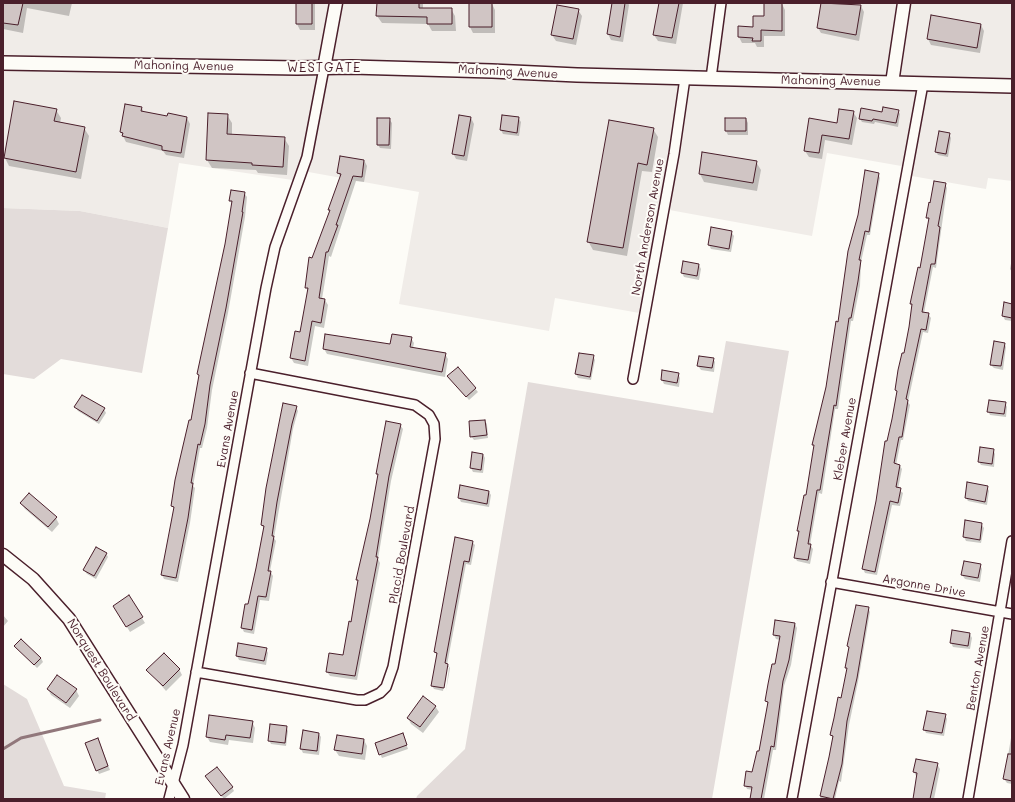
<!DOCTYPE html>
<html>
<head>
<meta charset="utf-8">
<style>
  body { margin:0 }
  #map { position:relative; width:1015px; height:802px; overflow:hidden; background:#fdfcf7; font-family:Mali,sans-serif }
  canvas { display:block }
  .frame { position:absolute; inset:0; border:4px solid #4a1f2b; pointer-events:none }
</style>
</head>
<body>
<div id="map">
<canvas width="1015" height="802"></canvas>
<div class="frame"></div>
</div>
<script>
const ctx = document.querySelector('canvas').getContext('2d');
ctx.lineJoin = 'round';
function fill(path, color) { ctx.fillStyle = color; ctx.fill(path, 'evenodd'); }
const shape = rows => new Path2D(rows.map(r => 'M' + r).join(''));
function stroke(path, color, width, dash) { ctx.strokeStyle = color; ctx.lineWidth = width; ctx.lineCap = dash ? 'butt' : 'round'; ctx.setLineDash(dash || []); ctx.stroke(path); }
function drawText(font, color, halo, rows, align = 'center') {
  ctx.font = font + ' Mali,sans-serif'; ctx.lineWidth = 4; ctx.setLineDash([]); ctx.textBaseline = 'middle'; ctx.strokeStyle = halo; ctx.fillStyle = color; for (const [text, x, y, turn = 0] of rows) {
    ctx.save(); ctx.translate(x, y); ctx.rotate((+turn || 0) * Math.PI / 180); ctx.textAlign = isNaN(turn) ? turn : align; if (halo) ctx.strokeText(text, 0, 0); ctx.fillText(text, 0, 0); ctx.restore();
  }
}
const built = shape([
  [3,3,1012,3,1012,181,988,178,986,189,906,175,907,167,827,153,812,236,664,209,645,314,555,298,549,331,399,304,419,192,303,171,299,181,179,163,168,228,80,211,3,208]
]);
const green = shape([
  [3,208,80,211,168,228,142,373,61,359,34,379,3,374],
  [726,341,789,351,712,799,416,799,417,796,465,749,528,382,713,413],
  [3,684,27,699,64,786,106,793,105,799,3,799]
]);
const shadow = shape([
  [3,3,72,3,69,16,27,8,23,33,3,29],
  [297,3,315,3,315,30,300,30,297,24],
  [378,3,423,3,423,9,451,9,455,16,456,31,432,31,428,24,382,23,377,16],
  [613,3,628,3,629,5,623,42,611,40,608,34],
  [660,3,683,3,676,44,658,41,654,35],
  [822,3,846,3,861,6,864,12,859,41,821,33,818,28],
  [492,4,495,10,495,33,473,33,470,27],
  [782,4,785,10,785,36,764,36,764,47,757,47,755,43,742,43,739,37,739,27,754,28],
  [578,10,582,16,576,45,556,41,552,35],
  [932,17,981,25,984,31,980,53,931,45,928,39],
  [141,107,144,112,168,117,187,118,190,124,184,158,166,155,163,151,126,142,121,132],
  [56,110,61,118,60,123,84,128,89,136,81,179,9,166,5,158],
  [898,111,900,114,898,127,875,122,874,124,862,122,860,119],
  [853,112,857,118,852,145,825,140,822,159,809,157,805,151,810,120,838,124],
  [227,115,232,123,232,135,284,138,289,146,287,175,258,173,256,170,212,168,207,160],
  [471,118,474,124,467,161,456,159,453,153],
  [518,118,521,122,519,136,503,134,501,130],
  [389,119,392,123,391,149,380,148,378,145],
  [746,119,748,123,748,135,728,135,726,131],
  [653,129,658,137,652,172,642,171,627,256,593,250,588,241],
  [949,134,951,138,948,157,938,155,936,152],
  [703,153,756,162,761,170,757,191,704,182,700,174],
  [364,160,367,166,364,182,356,181,331,257,329,256,322,299,325,300,328,305,324,328,315,326,308,366,294,363,291,358,301,333,308,292,306,287,313,259,330,212,329,210,341,177,338,173],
  [878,174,880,178,870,235,867,235,861,262,860,286,853,321,851,321,838,409,835,409,822,494,819,493,810,545,813,549,810,564,797,561,795,557,800,533,798,531,807,497,815,447,814,445,839,323],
  [945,184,947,188,936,268,933,267,924,313,928,314,931,318,928,333,923,332,908,402,910,405,903,440,901,440,896,465,900,466,902,469,898,489,903,493,900,506,892,505,877,575,865,573,863,569,898,393,896,390,905,354,913,306,911,304,921,269,930,221,927,218],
  [244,193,247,197,245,217,228,313,212,390,207,428,202,448,200,448,193,486,195,488,190,523,178,582,164,579,162,575,175,510,172,506,192,422,199,377,198,374,226,244,233,204,230,201],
  [712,229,731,232,734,236,731,252,711,249,709,245],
  [1012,258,1012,272,1010,269],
  [699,265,701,269,699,280,684,277,682,273],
  [1012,305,1012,321,1005,320,1003,316],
  [411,338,414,343,413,348,445,354,448,359,445,377,327,354,324,349,391,345],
  [1004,343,1006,347,1003,370,994,368,991,365],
  [580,354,593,356,595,360,591,380,578,378,576,374],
  [713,359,715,362,714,372,701,370,698,366],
  [458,368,478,392,469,400,449,376],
  [663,371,678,374,680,378,679,387,664,384,662,380],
  [1005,403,1007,407,1006,417,990,415,988,411],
  [75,407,104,409,106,413,99,424,78,411],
  [296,407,298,411,293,429,274,538,276,541,270,571,273,576,269,601,260,600,254,634,244,632,242,628,249,606,264,530,262,525],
  [485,421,487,424,488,438,474,440,471,436],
  [400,425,403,429,391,481,378,559,380,563,357,680,330,676,327,672,344,656,352,623,359,582,357,579,371,519,379,476,377,473],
  [993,450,995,454,994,467,981,465,979,462],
  [483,454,485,458,483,473,473,472,471,468],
  [987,487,989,491,987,505,968,501,966,498],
  [489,492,491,495,489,507,461,502,459,498],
  [21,503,56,518,59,524,52,532,25,509],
  [981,524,984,528,981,543,966,541,964,537],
  [456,538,472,542,475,545,471,565,466,564,447,665,448,665,450,668,446,691,449,667,447,667,443,691,434,689,432,686,437,656,435,652],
  [106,553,108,557,96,579,87,574,84,570],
  [980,565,982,569,980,582,965,579,962,575],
  [129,597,145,623,130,632,114,606],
  [868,608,870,612,858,682,849,725,841,782,839,781,835,799,820,799,834,739,831,735,842,699,847,668],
  [3,615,8,621,3,627],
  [795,624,797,628,791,665,784,686,776,750,773,750,764,799,751,799,753,790,747,789,745,785,753,773,760,752,768,704,766,701,780,640,776,639,774,635],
  [970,634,972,638,970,649,953,647,951,643],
  [239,644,266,649,268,653,266,665,239,660,237,656],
  [15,646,41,658,43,662,37,668],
  [179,669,182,675,166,691,148,670],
  [48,689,76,690,79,696,70,708,51,695],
  [435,706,439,712,423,733,411,724,408,718],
  [945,715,947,719,944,736,926,733,924,729],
  [252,722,255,728,253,743,229,740,228,745,210,742,207,737],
  [286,727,288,731,286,746,271,744,269,740],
  [1012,732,1012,784,1007,783,1004,779],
  [319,734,321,737,319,755,303,753,301,749],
  [404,738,408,749,382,758,380,754],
  [364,740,367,746,365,760,339,756,335,750],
  [100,743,110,770,99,774,97,770],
  [937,764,940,769,934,799,914,799,917,778,914,772],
  [209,780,232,787,234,791,224,799]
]);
const stream = shape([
  [3,749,21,738,100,720]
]);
const building = shape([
  [3,3,23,3,18,25,3,23,3,3],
  [296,3,312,3,312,24,296,24,296,3],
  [377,3,419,3,419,8,452,8,452,24,427,24,427,17,376,16,377,3],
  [469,3,492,3,492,27,469,27,469,3],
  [612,3,625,3,620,37,607,34,612,3],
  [659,3,679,3,672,38,653,35,659,3],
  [764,3,782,3,782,31,761,30,761,41,752,41,753,38,738,37,738,26,753,27,753,16,764,16,764,3],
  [821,3,861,5,856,35,817,28,821,3],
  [557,5,579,9,573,39,551,35,557,5],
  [931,15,981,24,977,48,927,39,931,15],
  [14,101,57,109,54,121,85,127,76,172,4,158,14,101],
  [125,104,142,107,141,111,167,116,168,113,187,117,181,153,162,150,162,146,122,136,123,133,120,132,125,104],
  [883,107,899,110,896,123,873,119,872,121,859,119,861,108,882,112,883,107],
  [839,109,854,111,849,139,822,135,819,153,804,151,809,118,837,123,839,109],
  [208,113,228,114,227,134,285,137,283,167,252,165,252,163,206,160,208,113],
  [459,115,471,117,464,156,452,154,459,115],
  [502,115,519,117,517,133,500,130,502,115],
  [377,118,390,118,389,145,377,145,377,118],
  [725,118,746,118,746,131,725,131,725,118],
  [609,120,654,128,647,165,638,163,623,248,587,242,609,120],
  [939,131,950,133,946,154,935,152,939,131],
  [702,152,757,161,753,183,699,174,702,152],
  [340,156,364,160,362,177,353,176,336,225,338,225,328,252,326,252,319,298,325,299,321,323,312,321,305,361,290,358,295,331,300,332,308,288,305,288,309,257,312,258,330,210,328,210,341,174,337,173,340,156],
  [865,170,879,173,869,232,865,231,859,260,861,260,858,281,851,318,849,318,836,406,834,405,820,490,817,490,808,544,811,544,808,560,794,558,799,531,797,531,804,495,806,495,814,445,812,445,826,387,836,321,838,322,848,251,858,215,865,170],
  [934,181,946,183,938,226,940,227,935,264,931,264,922,312,929,313,926,330,921,329,906,399,908,400,902,437,899,437,894,463,900,465,896,487,901,488,898,503,890,501,875,572,862,569,876,501,885,441,887,441,892,419,897,391,895,390,898,370,902,353,904,353,909,327,912,304,910,304,918,267,920,268,929,218,926,218,929,202,930,203,934,181],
  [231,190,245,192,242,212,243,212,226,308,210,385,205,424,200,445,198,444,191,483,193,483,188,518,176,578,161,575,174,507,171,506,175,480,189,420,191,420,199,375,197,374,225,244,232,201,229,201,231,190],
  [711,227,732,231,729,249,708,245,711,227],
  [683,261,699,264,697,276,681,273,683,261],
  [1004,302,1012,304,1012,318,1002,316,1004,302],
  [325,334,390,344,392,334,412,337,410,347,446,353,442,372,323,349,325,334],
  [994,341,1005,343,1001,366,990,365,994,341],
  [579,353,594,355,590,377,575,374,579,353],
  [699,356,714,358,712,368,697,366,699,356],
  [458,367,476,388,466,397,447,376,458,367],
  [662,370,679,373,677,383,661,380,662,370],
  [82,395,105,408,97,421,74,407,82,395],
  [989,400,1006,402,1004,414,987,412,989,400],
  [283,403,297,406,292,424,277,502,272,536,274,536,268,571,271,571,266,597,258,596,252,630,241,628,245,604,248,604,256,568,264,526,261,525,266,488,283,403],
  [485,420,487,435,470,437,469,421,485,420],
  [386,421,401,424,389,476,376,557,378,557,355,676,326,672,329,653,343,655,349,621,351,622,358,580,356,580,370,519,378,474,376,474,386,421],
  [980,447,994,449,992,464,978,462,980,447],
  [472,452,483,454,481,470,470,468,472,452],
  [967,482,988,486,985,502,965,498,967,482],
  [460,485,489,491,487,504,458,498,460,485],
  [29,493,57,517,48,527,20,503,29,493],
  [965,520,982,523,980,540,963,537,965,520],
  [455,537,473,541,469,562,464,561,445,663,448,664,444,688,431,686,437,653,434,652,455,537],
  [96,547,107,553,94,576,83,570,96,547],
  [964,561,981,564,978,578,961,575,964,561],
  [129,595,143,617,126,627,113,606,129,595],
  [856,605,869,607,857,678,847,721,842,764,833,799,820,796,829,757,833,736,830,735,834,718,838,697,841,698,847,668,845,668,849,647,847,646,856,605],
  [775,620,795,623,789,660,783,681,774,747,771,746,761,799,750,799,752,787,744,786,746,771,752,772,757,751,759,751,768,702,765,701,768,684,772,664,775,664,780,636,773,635,775,620],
  [952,630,970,633,968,646,950,643,952,630],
  [21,639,41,658,34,665,14,646,21,639],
  [238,643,267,648,264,661,236,656,238,643],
  [164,653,180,669,163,686,146,670,164,653],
  [57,675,77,689,66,703,47,689,57,675],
  [423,696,436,706,420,727,407,718,423,696],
  [927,711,946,714,942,733,923,730,927,711],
  [209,715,253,721,250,738,226,735,225,740,206,737,209,715],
  [270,724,287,726,285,743,268,741,270,724],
  [303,730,319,733,317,751,300,749,303,730],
  [403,733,407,745,379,755,375,743,403,733],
  [337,735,364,739,362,754,334,750,337,735],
  [98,738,108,766,96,771,85,743,98,738],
  [1008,754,1012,754,1012,781,1003,779,1008,754],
  [916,759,938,763,930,799,913,799,917,773,913,772,916,759],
  [217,767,233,787,221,796,205,776,217,767]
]);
const street = shape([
  [711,78,721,3],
  [633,379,674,154,685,78],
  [831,582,1012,614],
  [196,672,357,700,365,700,380,693,386,687,393,667,435,439,434,424,429,415,415,405,250,373],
  [169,799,183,745,266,288,275,247,307,157,324,68],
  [792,799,923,84],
  [968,799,1012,541]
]);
const secondary = shape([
  [324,68,336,3],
  [892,83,904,3],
  [3,555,33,579,69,619,183,799]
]);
const primary = shape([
  [3,63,297,68,352,67,492,71,577,75,1012,86]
]);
const streetNames = [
  ["Mahoning Avenue",184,66,1],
  ["Mahoning Avenue",508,72,3],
  ["Mahoning Avenue",831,81,1],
  ["North Anderson Avenue",648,227,-80],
  ["Evans Avenue",228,429,-80],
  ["Kleber Avenue",845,439,-80],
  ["Placid Boulevard",402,555,-80],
  ["Argonne Drive",924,586,10],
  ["Benton Avenue",978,668,-80],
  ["Norquest Boulevard",101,670,58],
  ["Evans Avenue",168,747,-77]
];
const neighbourhoodNames = [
  ["WESTGATE",324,68]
];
fill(built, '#f0ece8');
fill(green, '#e3dcda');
fill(shadow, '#0003');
stroke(stream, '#91777b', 3);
fill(building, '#d0c5c4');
stroke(building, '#4a1f2b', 1);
stroke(street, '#4a1f2b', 12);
stroke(secondary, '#4a1f2b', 15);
stroke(primary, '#4a1f2b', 16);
stroke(street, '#fdfcf7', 9);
stroke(secondary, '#fdfcf7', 12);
stroke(primary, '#fdfcf7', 13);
drawText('12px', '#4a1f2b', '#fdfcf7', streetNames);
ctx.letterSpacing = '1px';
drawText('13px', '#4a1f2b', '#fdfcf7', neighbourhoodNames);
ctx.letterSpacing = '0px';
</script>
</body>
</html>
